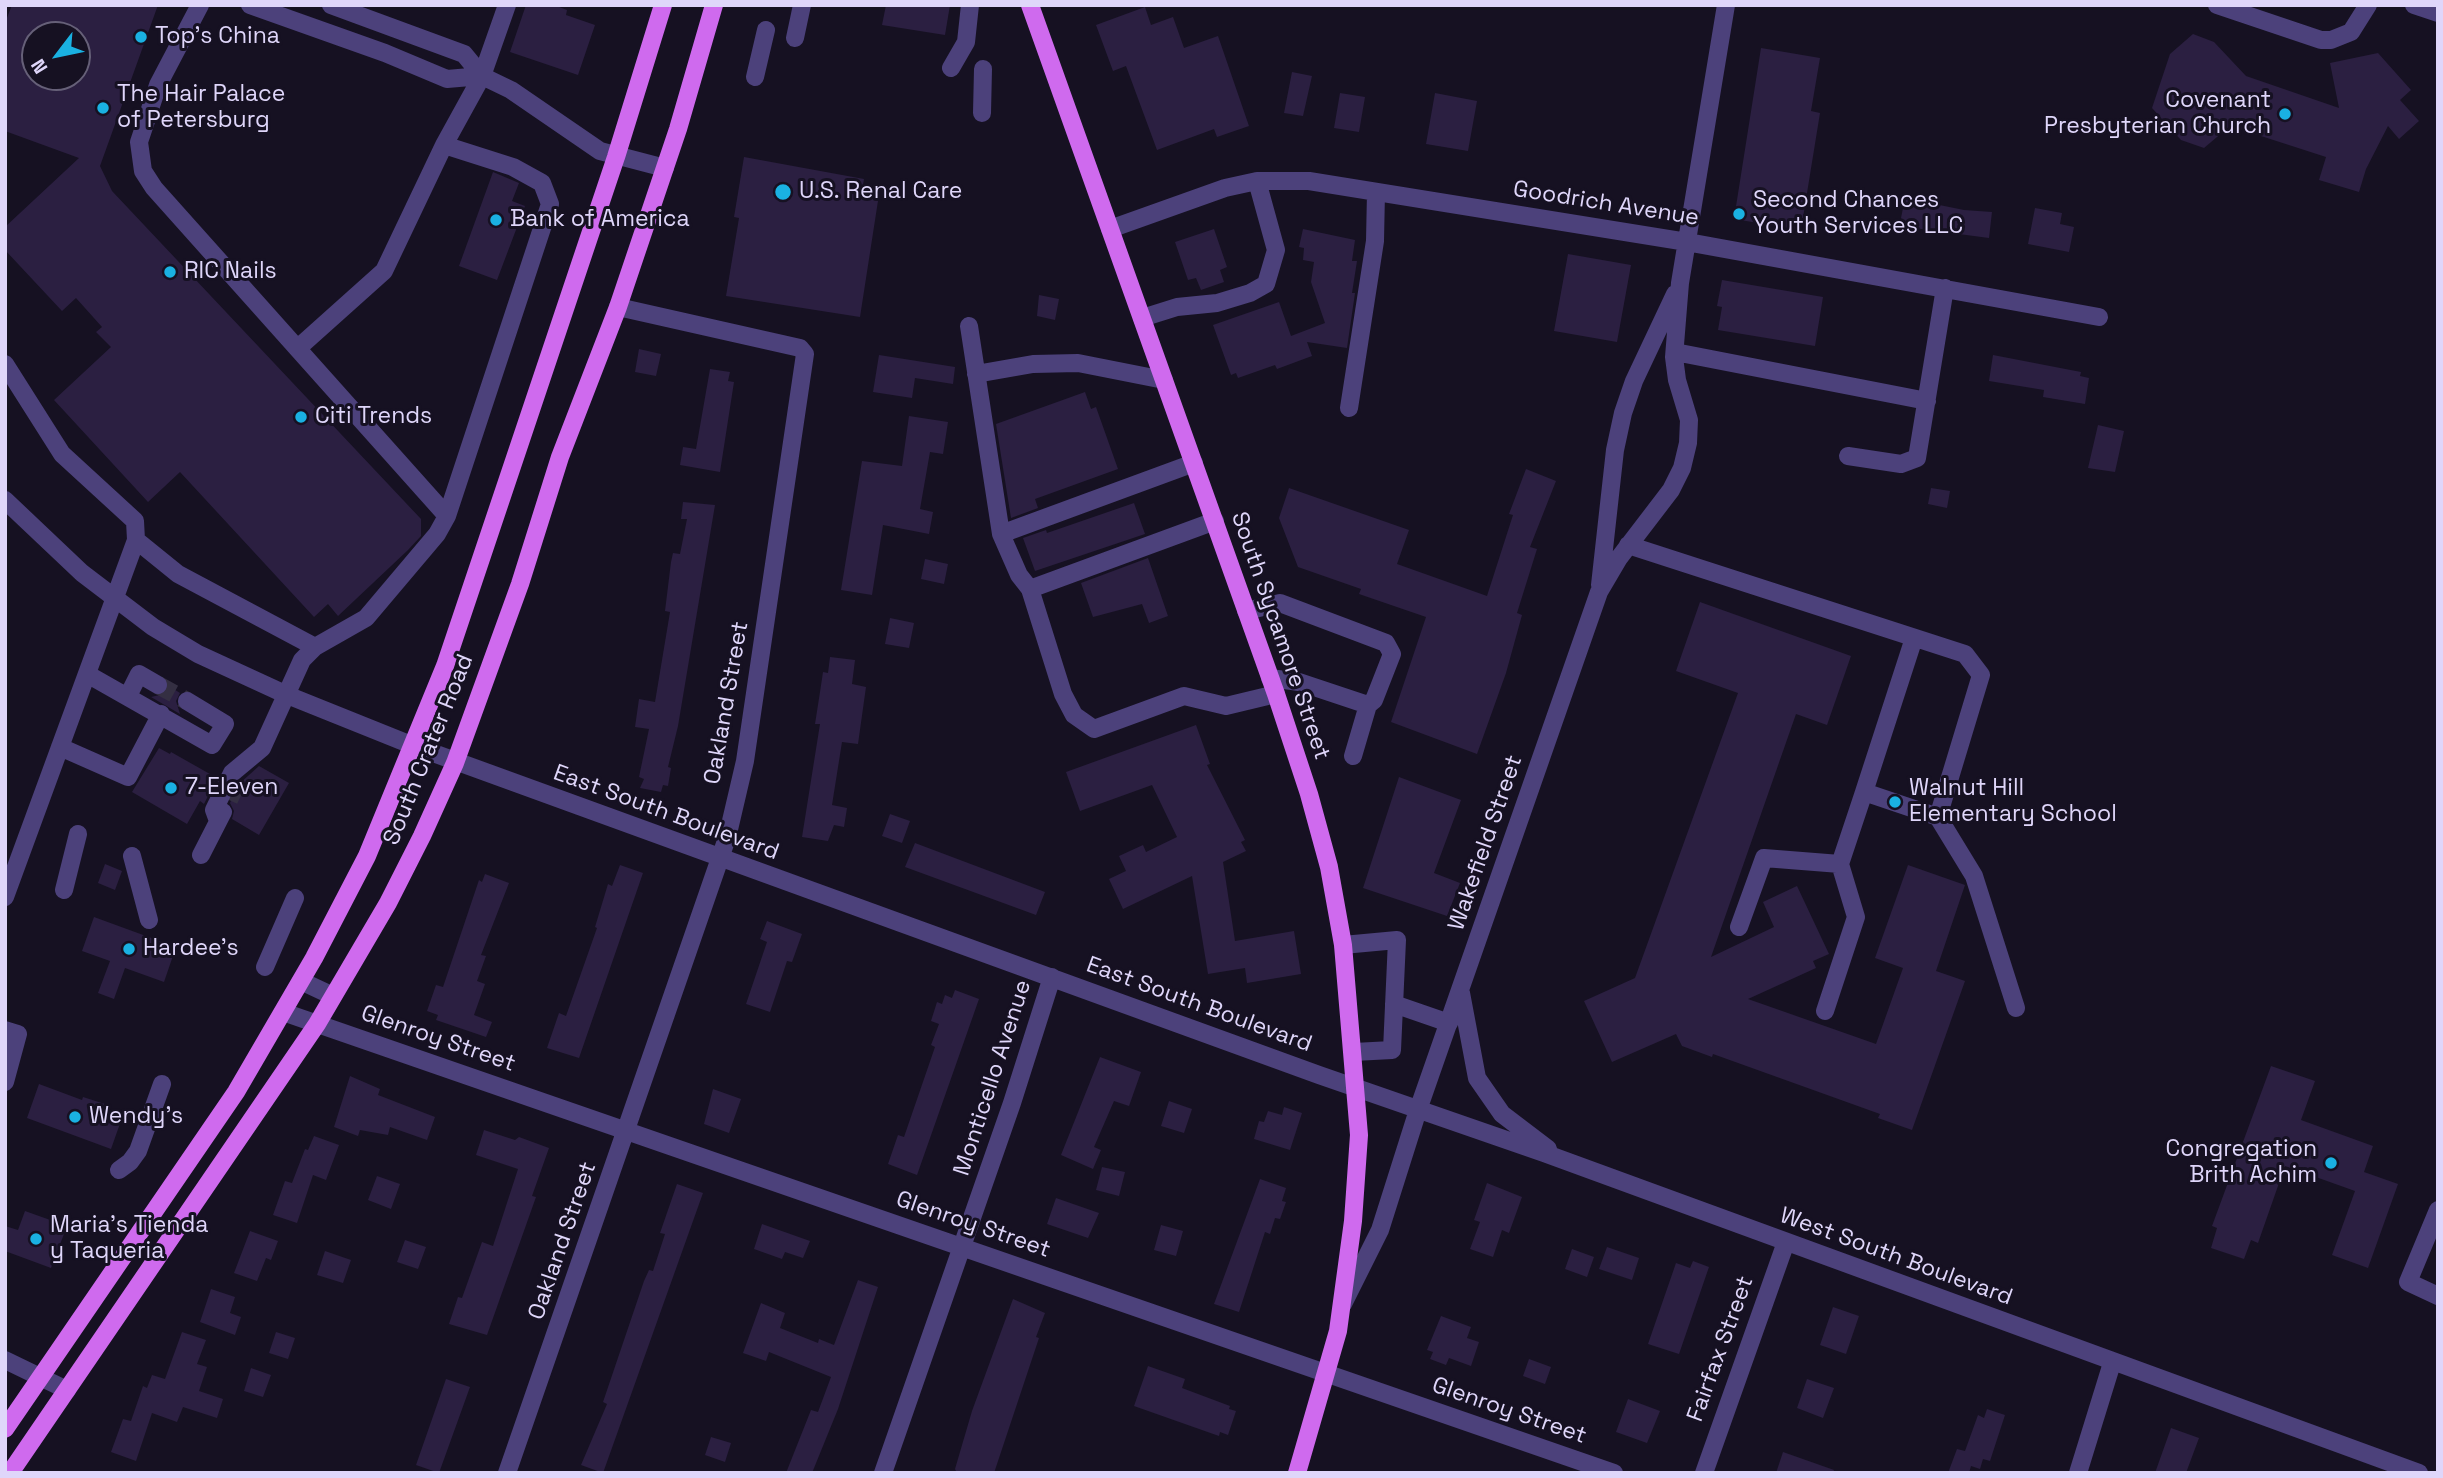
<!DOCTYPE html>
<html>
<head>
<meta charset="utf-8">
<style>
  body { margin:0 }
  #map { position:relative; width:2443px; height:1478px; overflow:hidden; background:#161122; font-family:"Space Grotesk",sans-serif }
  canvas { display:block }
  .frame { position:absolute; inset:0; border:7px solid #dfd6fa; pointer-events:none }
  .north { position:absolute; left:21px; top:21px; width:70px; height:70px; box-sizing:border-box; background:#161122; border:2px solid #666078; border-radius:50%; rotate:238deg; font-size:19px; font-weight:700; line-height:28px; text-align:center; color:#dfd6fa }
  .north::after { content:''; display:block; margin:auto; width:24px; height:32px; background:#1ab1e2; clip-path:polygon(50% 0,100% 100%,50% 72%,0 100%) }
</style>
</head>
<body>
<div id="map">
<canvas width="2443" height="1478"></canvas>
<div class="frame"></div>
<div class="north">N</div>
</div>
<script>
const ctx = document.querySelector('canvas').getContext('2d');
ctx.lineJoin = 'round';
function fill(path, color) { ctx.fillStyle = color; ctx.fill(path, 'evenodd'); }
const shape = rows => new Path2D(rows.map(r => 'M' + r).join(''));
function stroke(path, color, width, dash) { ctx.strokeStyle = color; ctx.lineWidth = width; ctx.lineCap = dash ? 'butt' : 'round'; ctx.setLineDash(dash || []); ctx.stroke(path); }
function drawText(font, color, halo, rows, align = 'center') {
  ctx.font = font + ' "Space Grotesk",sans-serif'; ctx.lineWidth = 6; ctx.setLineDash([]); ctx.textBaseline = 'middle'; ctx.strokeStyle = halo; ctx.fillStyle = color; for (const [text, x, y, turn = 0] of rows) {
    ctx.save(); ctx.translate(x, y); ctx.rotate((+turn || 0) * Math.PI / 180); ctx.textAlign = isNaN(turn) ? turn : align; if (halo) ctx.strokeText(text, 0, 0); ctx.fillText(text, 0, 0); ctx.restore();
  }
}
const building = shape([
  [12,5,158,5,100,166,112,191,421,519,421,536,408,550,338,616,328,604,314,617,180,472,148,502,54,400,111,347,96,332,102,327,76,298,62,311,5,250,5,227,79,158,5,131,5,23],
  [35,35,77,35,77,77,35,77],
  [526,5,554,5,567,10,566,15,595,25,578,75,510,52],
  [886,5,950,5,945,35,882,25],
  [1145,7,1151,25,1173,17,1184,48,1218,36,1249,126,1217,137,1214,129,1157,150,1126,66,1113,71,1096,25],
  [2193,34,2214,42,2246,76,2339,108,2330,63,2378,53,2411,90,2400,100,2419,121,2399,139,2388,126,2366,169,2359,192,2319,180,2326,157,2230,126,2204,148,2181,140,2152,108,2170,54],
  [1761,48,1820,58,1811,111,1820,113,1801,230,1734,219],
  [1292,72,1312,76,1303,116,1284,113],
  [1340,93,1365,97,1359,132,1334,128],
  [1435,93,1477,101,1468,151,1426,144],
  [744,157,864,179,863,185,880,188,860,317,726,296,739,218,734,217],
  [493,172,519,183,512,201,525,206,497,280,459,266],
  [1905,198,1964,210,1992,212,1989,238,1921,229,1900,223],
  [2035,208,2062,213,2060,224,2074,227,2069,252,2028,244],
  [1214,229,1227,267,1220,270,1224,282,1201,290,1196,278,1188,280,1175,242],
  [1303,229,1355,240,1352,261,1357,261,1352,293,1355,293,1347,348,1307,342,1312,356,1277,369,1275,365,1238,378,1236,373,1231,375,1213,325,1279,302,1291,336,1325,323,1311,282,1314,262,1303,260,1304,248,1299,247],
  [1568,254,1631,265,1617,342,1554,331],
  [1722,280,1823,297,1815,346,1718,330,1722,307,1717,306],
  [1039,295,1059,299,1055,320,1037,316],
  [639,349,661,354,656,376,635,372],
  [879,355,955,367,953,384,915,378,912,398,873,392],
  [1993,355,2081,372,2080,376,2089,378,2085,404,2043,397,2044,390,1989,381],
  [710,369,730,372,728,381,734,382,720,472,680,465,683,447,696,449],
  [1085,392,1091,409,1096,407,1118,469,1035,499,1038,508,1011,518,996,424],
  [909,416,948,422,943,454,930,452,920,509,933,512,929,534,883,525,872,595,841,590,862,461,902,466],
  [2098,425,2124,431,2115,472,2088,468],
  [1526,469,1556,481,1530,547,1537,549,1517,613,1522,615,1506,673,1477,754,1391,722,1426,617,1359,594,1361,589,1298,567,1279,518,1289,488,1409,530,1397,564,1487,596,1513,515,1509,514],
  [1931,488,1950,491,1947,508,1928,504],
  [683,502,715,505,678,726,668,767,671,768,668,786,663,785,661,792,640,788,644,779,639,777,649,729,635,727,639,699,655,702,670,612,665,611,671,562,673,553,680,554,687,519,681,519],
  [1134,503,1145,534,1035,571,1023,538,1046,530,1047,533],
  [1148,558,1168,616,1149,623,1142,604,1093,617,1081,583],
  [925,559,948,564,944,584,921,579],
  [1700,602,1851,656,1827,725,1796,714,1711,957,1774,927,1763,902,1797,886,1829,954,1813,961,1816,968,1748,999,1876,1044,1903,968,1875,958,1908,865,1965,885,1936,971,1965,981,1912,1130,1878,1118,1880,1114,1713,1054,1712,1057,1682,1046,1676,1034,1612,1062,1584,1001,1635,978,1738,693,1676,671],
  [890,618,914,623,909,648,885,644],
  [830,657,855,660,852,684,866,687,858,744,842,742,832,805,847,808,844,827,834,825,828,841,802,837,820,724,815,724,820,692,823,672,828,673],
  [169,686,180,693,176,701,180,714,151,697,164,694],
  [1196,725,1210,764,1207,765,1245,840,1241,842,1246,851,1223,862,1235,941,1294,931,1301,974,1247,983,1245,968,1208,974,1192,876,1123,909,1109,879,1126,871,1119,856,1143,845,1146,852,1177,837,1152,785,1080,811,1066,772],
  [159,748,170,754,171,752,217,778,204,804,200,801,187,824,132,792],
  [259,766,289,783,259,835,232,819,234,811,230,803,239,784],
  [1399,777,1461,800,1434,873,1460,883,1447,916,1363,888],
  [890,814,910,821,902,843,882,836],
  [915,843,1045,892,1036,915,905,867],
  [105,864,122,871,115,890,98,883],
  [620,865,643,873,579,1058,547,1048,559,1013,566,1016,597,928,595,927,608,884,612,886],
  [485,874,509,883,481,955,486,956,477,981,485,984,474,1015,492,1022,486,1037,436,1020,438,1015,427,1011,436,985,443,987,479,880,482,882],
  [94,917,176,947,164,982,125,968,114,999,98,993,110,961,82,951],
  [767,921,802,934,792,962,787,961,770,1012,746,1004,767,942,760,939],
  [955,990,979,999,917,1175,888,1164,898,1135,904,1137,935,1047,931,1045,939,1024,931,1021,937,1002,942,1004,945,995,952,998],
  [1100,1057,1141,1072,1129,1106,1114,1101,1094,1147,1101,1150,1093,1169,1061,1155],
  [2271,1066,2315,1081,2301,1120,2373,1146,2364,1172,2398,1184,2368,1268,2332,1255,2355,1191,2285,1166,2258,1243,2251,1240,2244,1259,2211,1248,2217,1228,2212,1226],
  [350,1076,380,1089,378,1095,435,1117,427,1140,390,1127,388,1135,360,1130,358,1136,334,1127],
  [39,1084,82,1100,83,1097,105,1104,103,1108,123,1115,111,1149,27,1118],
  [713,1089,741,1099,729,1133,704,1124],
  [1169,1101,1192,1109,1184,1133,1161,1126],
  [1284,1107,1302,1113,1290,1150,1254,1139,1259,1121,1264,1122,1268,1111,1282,1115],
  [484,1130,515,1140,519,1137,549,1148,532,1196,536,1197,487,1335,449,1324,458,1297,462,1298,482,1242,493,1246,518,1169,476,1155],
  [314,1136,339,1145,326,1180,313,1175,297,1223,273,1215,285,1181,292,1183,305,1149,308,1150],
  [1102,1167,1125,1172,1119,1196,1096,1190],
  [377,1176,400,1184,391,1209,368,1200],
  [1260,1179,1286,1188,1282,1201,1286,1202,1280,1219,1275,1218,1270,1234,1265,1232,1239,1312,1214,1304],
  [1487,1183,1522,1197,1509,1233,1502,1230,1493,1257,1470,1249,1480,1222,1474,1220],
  [677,1184,703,1193,603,1473,581,1465,607,1404,603,1402,644,1281,649,1270,653,1271,665,1234,660,1233],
  [1056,1198,1099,1213,1088,1238,1047,1224],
  [25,1211,67,1226,51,1268,5,1251,5,1226,18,1230],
  [762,1224,810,1241,803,1258,785,1252,782,1259,754,1249],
  [1161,1225,1183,1231,1176,1256,1154,1250],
  [250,1231,278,1241,271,1260,266,1258,257,1281,234,1273],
  [405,1240,426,1247,418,1269,397,1262],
  [1607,1247,1639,1258,1632,1280,1599,1269],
  [1572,1249,1594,1257,1587,1277,1565,1269],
  [325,1251,351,1260,343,1283,317,1275],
  [1693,1261,1709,1267,1679,1354,1648,1344,1676,1263,1690,1268],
  [858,1280,878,1287,838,1409,812,1473,786,1473,811,1410,818,1412,831,1377,769,1352,766,1361,743,1353,761,1303,785,1313,780,1328,818,1343,819,1339,834,1345],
  [211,1289,235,1297,230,1313,241,1317,235,1335,200,1322],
  [1013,1299,1045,1313,1036,1337,1039,1338,994,1473,957,1473,955,1469,972,1411],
  [1833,1307,1859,1316,1846,1354,1820,1345],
  [1441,1316,1471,1327,1467,1338,1479,1342,1471,1366,1449,1358,1446,1365,1430,1359,1433,1352,1427,1350],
  [182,1332,206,1340,197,1364,207,1367,199,1391,223,1399,217,1418,183,1407,177,1422,152,1413,136,1461,111,1452,123,1419,131,1421,143,1386,147,1388,152,1375,165,1379],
  [276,1332,295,1338,288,1359,269,1353],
  [1529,1359,1551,1367,1545,1384,1523,1376],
  [1148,1366,1185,1379,1182,1388,1230,1406,1229,1409,1236,1411,1228,1435,1220,1432,1219,1436,1134,1406],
  [251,1368,271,1375,263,1397,244,1391],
  [446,1379,470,1387,439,1473,416,1465],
  [1807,1379,1834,1388,1823,1418,1797,1408],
  [1628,1399,1660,1411,1647,1443,1616,1432],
  [1987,1409,2005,1415,1990,1461,1983,1459,1980,1469,1971,1466,1969,1473,1948,1473,1957,1449,1965,1451,1978,1415,1984,1418],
  [2171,1428,2199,1438,2186,1473,2155,1473],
  [711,1437,731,1443,725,1462,705,1455],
  [1783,1452,1834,1470,1833,1473,1776,1473]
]);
const minorTunnel = shape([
  [158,685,187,701],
  [229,800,237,783]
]);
const minor = shape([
  [200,5,158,85,139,142,143,171,154,188,447,516,437,534,366,618,315,647,302,660,262,748,232,773,214,810,218,821],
  [250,5,385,53,447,79,482,76],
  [331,5,464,54,482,76,511,90,600,151,665,168],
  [2217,5,2321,40,2331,40,2351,32,2368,5],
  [2414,5,2438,13],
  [795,38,802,5],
  [951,68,966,42,970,5],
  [755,77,766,30],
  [982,113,983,69],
  [444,145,513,167,542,183,550,204,447,516],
  [1110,229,1225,188,1257,181,1309,181,1687,242,2099,317],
  [1142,318,1177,307,1217,303,1250,293,1266,284,1276,250,1257,181],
  [969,326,1001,534,1194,463],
  [298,348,384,271,444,145,482,76,507,5],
  [1675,352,1927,401],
  [5,364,62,454,135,521,136,540,5,897],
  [976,374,1033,364,1078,363,1164,380],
  [1349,408,1375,241,1376,192],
  [1848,456,1901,464,1917,458,1945,288],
  [5,500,82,573,153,627,198,654,287,695,414,746,1319,1075,1544,1153,2419,1473],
  [1001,534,1019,575,1030,589,1063,694,1074,715,1094,729,1184,696,1226,706,1276,694],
  [136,540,178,574,315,647],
  [1628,545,1965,654,1981,675,1938,817,1974,876,2016,1008],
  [1600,585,1615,450,1623,413,1634,381,1675,294],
  [1030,589,1215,521],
  [1246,611,1280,603,1386,643,1392,654,1374,700,1368,705,1299,682,1270,678],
  [1914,638,1864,792,1938,817],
  [87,674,212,745,225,724,187,701],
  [128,696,139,674,158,685],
  [60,747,128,777,161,714],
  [1353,756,1368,705],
  [201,855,223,812],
  [132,856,149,920],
  [64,890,78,834],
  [1739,927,1764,858,1840,864,1864,792],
  [1343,945,1397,940,1392,1050,1354,1052],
  [265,967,295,898],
  [301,981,333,996],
  [1461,993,1477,1078,1502,1114,1548,1149],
  [1394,1004,1449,1023],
  [1825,1011,1856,917,1840,864],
  [283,1012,1614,1473],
  [5,1030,18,1034,5,1082],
  [119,1170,130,1162,138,1151,162,1084],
  [2438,1210,2408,1282,2438,1296],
  [1343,1304,1380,1230,1418,1110,1599,592,1619,558,1671,490,1682,468,1688,443,1689,420,1677,380,1674,357,1680,283,1726,5],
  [5,1360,67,1390],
  [507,1473,727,838,745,761,805,354,800,348,618,307],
  [883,1473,1012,1103,1052,977],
  [1704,1473,1786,1242],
  [2078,1473,2112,1363]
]);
const major = shape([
  [1030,5,1276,694,1309,794,1329,867,1343,945,1359,1135,1353,1221,1338,1331,1297,1473],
  [5,1429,236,1092,314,958,367,856,445,666,616,157,663,5],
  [10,1473,317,1024,388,903,422,836,455,763,520,584,560,457,618,307,678,129,714,5]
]);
const markers = [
  [141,37,7,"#1ab1e2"],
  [103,108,7,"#1ab1e2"],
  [2285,114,7,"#1ab1e2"],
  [783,192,9,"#1ab1e2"],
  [1739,214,7,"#1ab1e2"],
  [496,220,7,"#1ab1e2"],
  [170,272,7,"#1ab1e2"],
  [301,417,7,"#1ab1e2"],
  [171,788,7,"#1ab1e2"],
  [1895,802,7,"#1ab1e2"],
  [129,949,7,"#1ab1e2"],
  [75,1117,7,"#1ab1e2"],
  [2331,1163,7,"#1ab1e2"],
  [36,1239,7,"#1ab1e2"]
];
const poiNames = [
  ["Top’s China",155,37],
  ["The Hair Palace",117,95],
  ["of Petersburg",117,121],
  ["Covenant",2271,101,"right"],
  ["Presbyterian Church",2271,127,"right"],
  ["U.S. Renal Care",799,192],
  ["Second Chances",1753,201],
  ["Youth Services LLC",1753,227],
  ["Bank of America",510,220],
  ["RIC Nails",184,272],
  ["Citi Trends",315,417],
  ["7-Eleven",185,788],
  ["Walnut Hill",1909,789],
  ["Elementary School",1909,815],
  ["Hardee's",143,949],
  ["Wendy's",89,1117],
  ["Congregation",2317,1150,"right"],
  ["Brith Achim",2317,1176,"right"],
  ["Maria's Tienda",50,1226],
  ["y Taqueria",50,1252]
];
const streetNames = [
  ["Goodrich Avenue",1606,204,9],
  ["South Sycamore Street",1280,636,71],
  ["Oakland Street",727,703,-80],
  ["South Crater Road",429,750,-68],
  ["East South Boulevard",666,813,20],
  ["Wakefield Street",1486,843,-71],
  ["East South Boulevard",1199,1005,20],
  ["Glenroy Street",438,1039,19],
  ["Monticello Avenue",993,1078,-72],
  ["Glenroy Street",973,1225,19],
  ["Oakland Street",563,1241,-71],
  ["West South Boulevard",1896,1257,20],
  ["Fairfax Street",1721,1349,-70],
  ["Glenroy Street",1509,1411,19]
];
fill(building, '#2b1f41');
stroke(minorTunnel, '#342f42', 18, [18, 9]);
stroke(minor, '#4c417b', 18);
stroke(major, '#cf6aee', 18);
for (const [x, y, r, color] of markers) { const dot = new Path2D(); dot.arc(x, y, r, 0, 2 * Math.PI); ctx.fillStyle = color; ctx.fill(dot); stroke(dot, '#161122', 2.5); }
drawText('23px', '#dfd6fa', '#161122', poiNames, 'left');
drawText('23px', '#dfd6fa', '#161122', streetNames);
</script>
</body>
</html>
